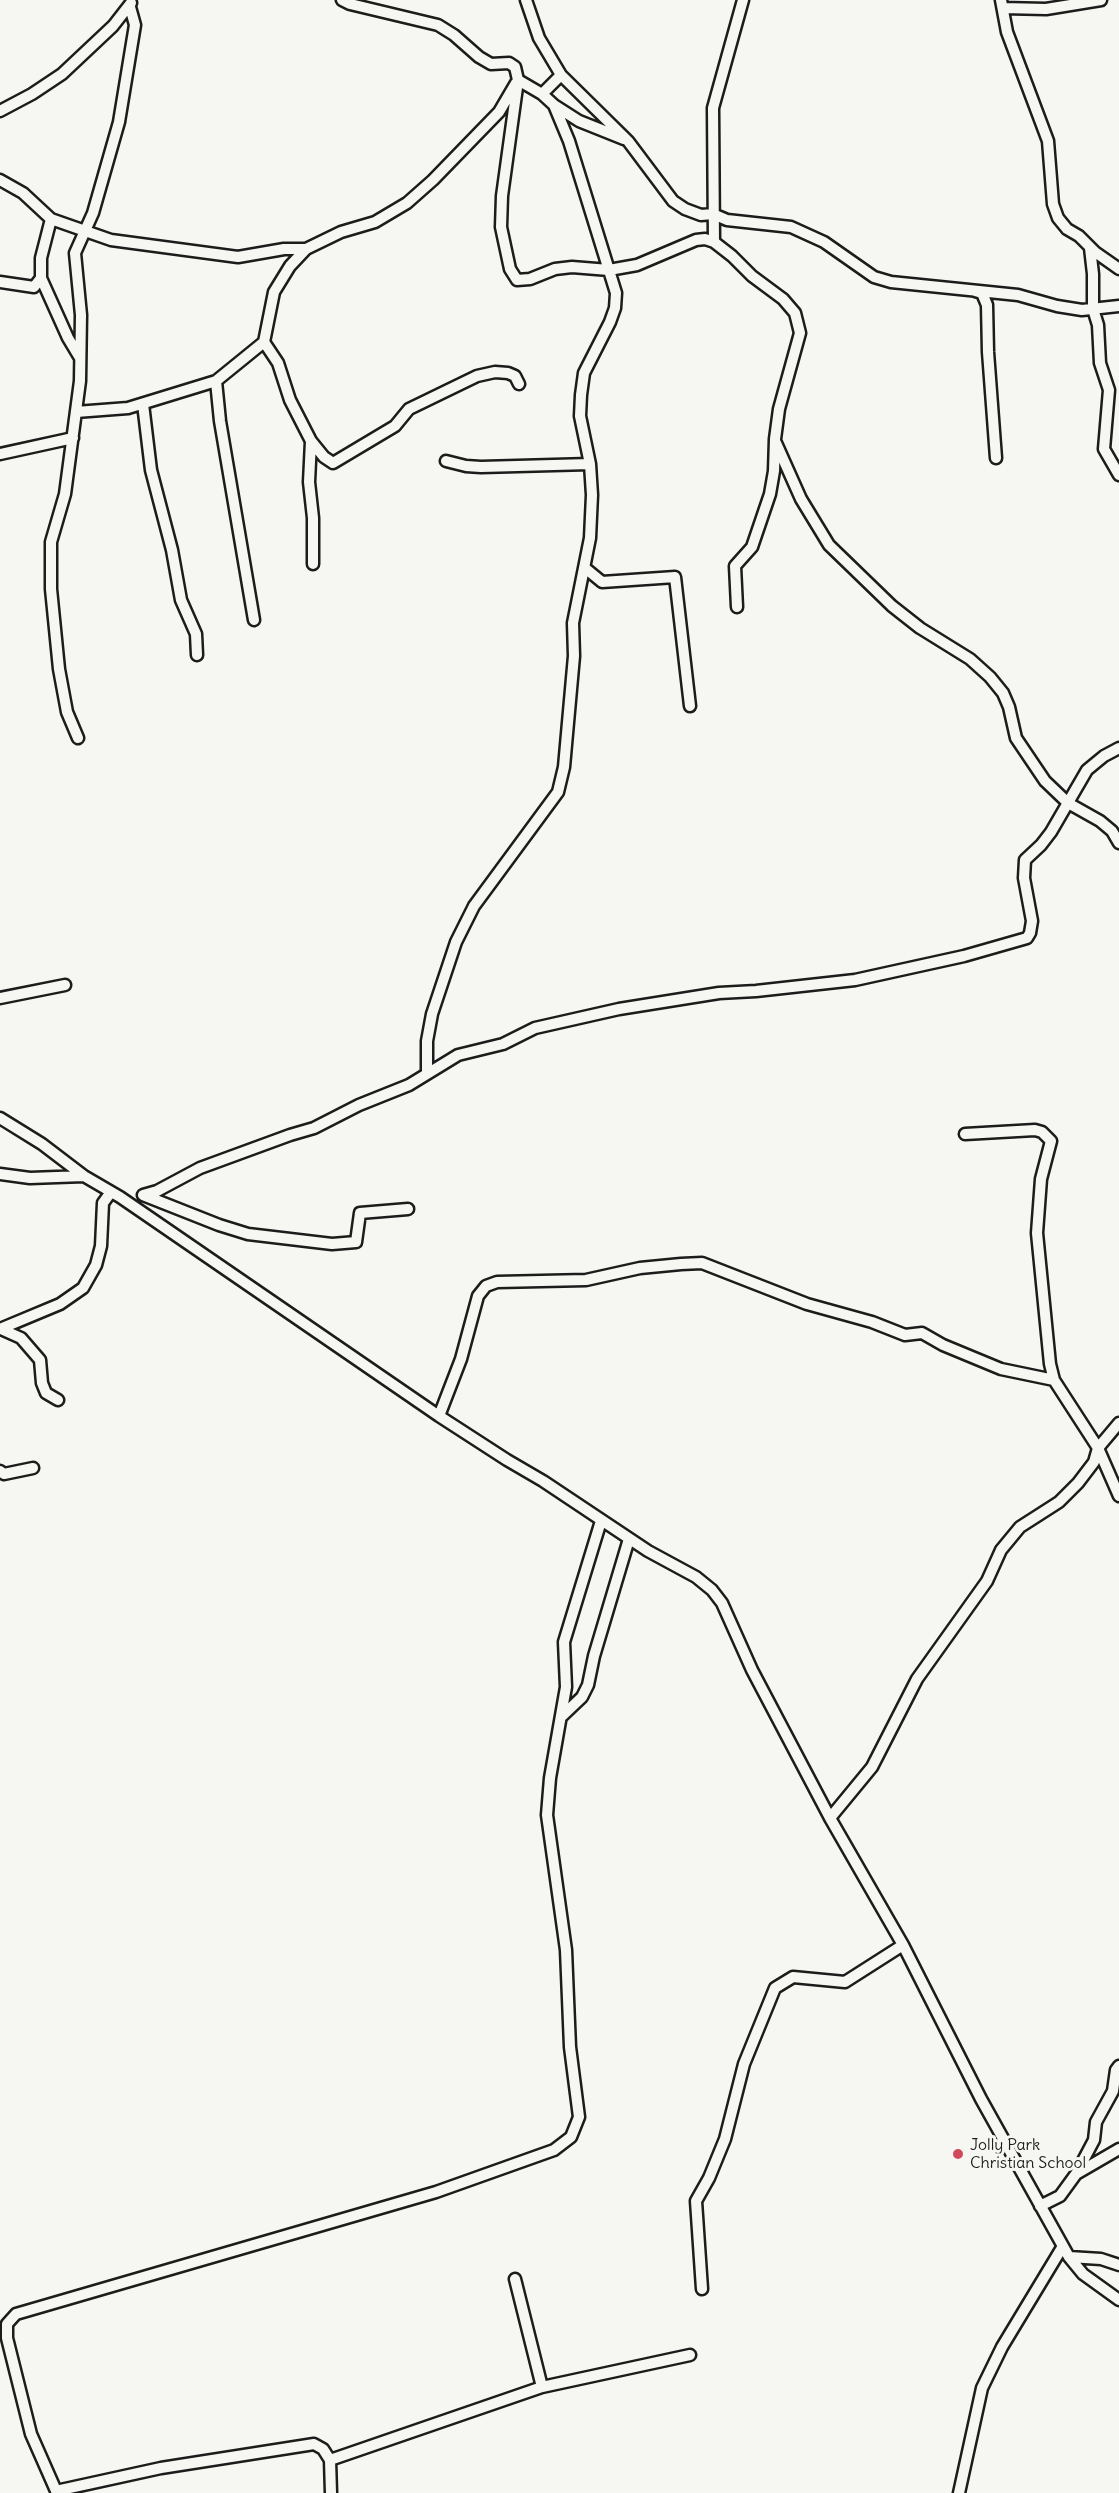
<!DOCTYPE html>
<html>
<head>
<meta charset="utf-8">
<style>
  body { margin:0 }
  canvas { display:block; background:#f6f6f2 }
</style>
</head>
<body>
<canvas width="1119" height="2493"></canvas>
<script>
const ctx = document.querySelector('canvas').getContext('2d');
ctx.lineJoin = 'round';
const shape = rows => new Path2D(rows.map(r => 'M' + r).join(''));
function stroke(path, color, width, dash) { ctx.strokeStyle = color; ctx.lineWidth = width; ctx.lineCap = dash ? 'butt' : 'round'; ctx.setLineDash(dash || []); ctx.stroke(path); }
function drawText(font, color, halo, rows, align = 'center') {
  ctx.font = font + ' Delius,sans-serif'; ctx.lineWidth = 6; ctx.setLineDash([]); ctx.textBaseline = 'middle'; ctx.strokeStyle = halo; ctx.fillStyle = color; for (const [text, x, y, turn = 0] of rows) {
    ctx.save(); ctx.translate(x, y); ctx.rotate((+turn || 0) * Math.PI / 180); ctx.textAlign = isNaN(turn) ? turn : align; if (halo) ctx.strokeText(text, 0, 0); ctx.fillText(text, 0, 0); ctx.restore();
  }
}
const minor = shape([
  [342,0,350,4,438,25,454,35,479,57,491,64,509,63,515,67,518,80,502,196,501,227,510,269,517,280,530,279,555,269,572,267,609,270,637,265,696,240,705,239,714,242,732,256,752,276,783,299,795,313,800,333,779,409,775,439,774,471,770,494,752,547,735,566,737,607],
  [526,0,539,38,561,75,628,141,673,201,685,209,701,215,713,214,727,220,791,227,824,242,874,277,891,282,1018,295,1057,306,1082,310,1119,306],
  [1001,0,1007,32,1048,141,1053,204,1058,218,1067,229,1079,236,1095,252,1119,269],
  [1003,8,1046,9,1101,0],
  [518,80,542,94,554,105,579,121,624,139],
  [542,94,561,75],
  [0,111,32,94,62,74,113,26,131,3],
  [0,180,23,193,51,219,111,240,238,257,284,249,306,249,341,232,375,222,407,203,433,180,499,112,516,83],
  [51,219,41,258,41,278,68,338,80,358],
  [714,242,713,108,743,0],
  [1090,248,1093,274,1093,309,1098,325,1100,363,1109,390,1104,449,1119,475],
  [306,249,290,266,274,292,264,342,278,363,290,400,311,441,324,457,333,463,395,426,409,409,477,376,495,372,508,373,515,376,519,384],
  [0,282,34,287,41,278],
  [975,291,982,293,987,305,988,352,996,458],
  [216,381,220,421,254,620],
  [143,404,151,470,172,550,181,600,196,634,197,655],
  [76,412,128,408,216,381,264,342],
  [311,441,309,482,313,518,313,564],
  [776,443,801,499,829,545,892,606,920,628,970,659,990,677,1003,693,1009,707,1016,738,1045,781,1068,803,1100,821,1112,831,1119,843],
  [0,454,73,438],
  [446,461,466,466,481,467,590,464],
  [585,568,602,582,675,577,690,706],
  [78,738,67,712,59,669,51,589,51,542,65,494,80,381,81,315,75,253,93,213,119,122,135,25,130,7],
  [0,998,65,985],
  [427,1072,427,1041,432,1014,456,942,474,906,558,792,564,767,574,656,573,623,590,538,592,495,590,464,580,416,581,395,584,373,610,322,615,308,616,293,569,141,554,105],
  [0,1118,42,1144,84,1176,120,1197,439,1416,507,1460,543,1481,648,1551,696,1577,712,1590,722,1603,752,1670,830,1818,903,1945,981,2099,1069,2257,1083,2274,1119,2300],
  [965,1134,1035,1130,1042,1132,1051,1141,1041,1179,1037,1233,1050,1364,1054,1380,1098,1448,1119,1496],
  [0,1174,30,1178,84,1176],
  [408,1209,360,1213,356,1242,332,1244,248,1234,219,1225,143,1195,157,1191,200,1168,290,1135,314,1128,359,1105,409,1085,458,1055,503,1044,535,1028,619,1009,719,993,756,991,855,980,964,956,1027,938,1030,933,1032,921,1024,878,1025,860,1041,845,1051,832,1087,770,1104,756,1119,748],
  [0,1329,60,1304,83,1288,96,1265,101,1246,103,1203,111,1192],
  [1,1329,21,1338,40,1360,42,1383,46,1393,58,1400],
  [439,1416,461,1359,478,1296,486,1286,497,1282,586,1280,640,1268,681,1264,702,1263,807,1304,872,1322,905,1335,922,1333,943,1345,1001,1369,1054,1380],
  [0,1471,4,1474,33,1468],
  [562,1716,582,1697,588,1685,594,1656,629,1539],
  [830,1818,872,1767,917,1679,987,1581,1001,1550,1020,1527,1059,1502,1078,1483,1094,1462,1098,1448,1119,1423],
  [1076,2174,1094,2140,1096,2122,1113,2091,1116,2070,1119,2066],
  [1040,2206,1060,2196,1076,2174,1119,2149],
  [1069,2257,1101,2259,1119,2265],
  [515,2279,542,2387],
  [702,2289,696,2201,709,2178,725,2139,744,2064,775,1988,793,1977,845,1982,903,1945],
  [330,2460,542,2387,690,2355],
  [56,2491,161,2468,314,2444,323,2449,330,2460,331,2493],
  [57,2493,31,2434,7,2338,7,2324,16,2314,436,2192,554,2150,571,2137,579,2117,570,2047,566,1950,547,1815,550,1778,566,1687,564,1642,601,1521],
  [959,2493,982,2388,1002,2347,1063,2246]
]);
const markers = [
  [958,2154,6,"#d1495b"]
];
const poiNames = [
  ["Jolly Park",970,2145],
  ["Christian School",970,2163]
];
stroke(minor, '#1c1c1c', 15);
stroke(minor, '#f6f6f2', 10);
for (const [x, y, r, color] of markers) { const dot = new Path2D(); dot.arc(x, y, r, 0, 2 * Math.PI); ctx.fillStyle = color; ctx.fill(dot); stroke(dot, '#f6f6f2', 2); }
drawText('16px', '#1c1c1c', '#f6f6f2', poiNames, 'left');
</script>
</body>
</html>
